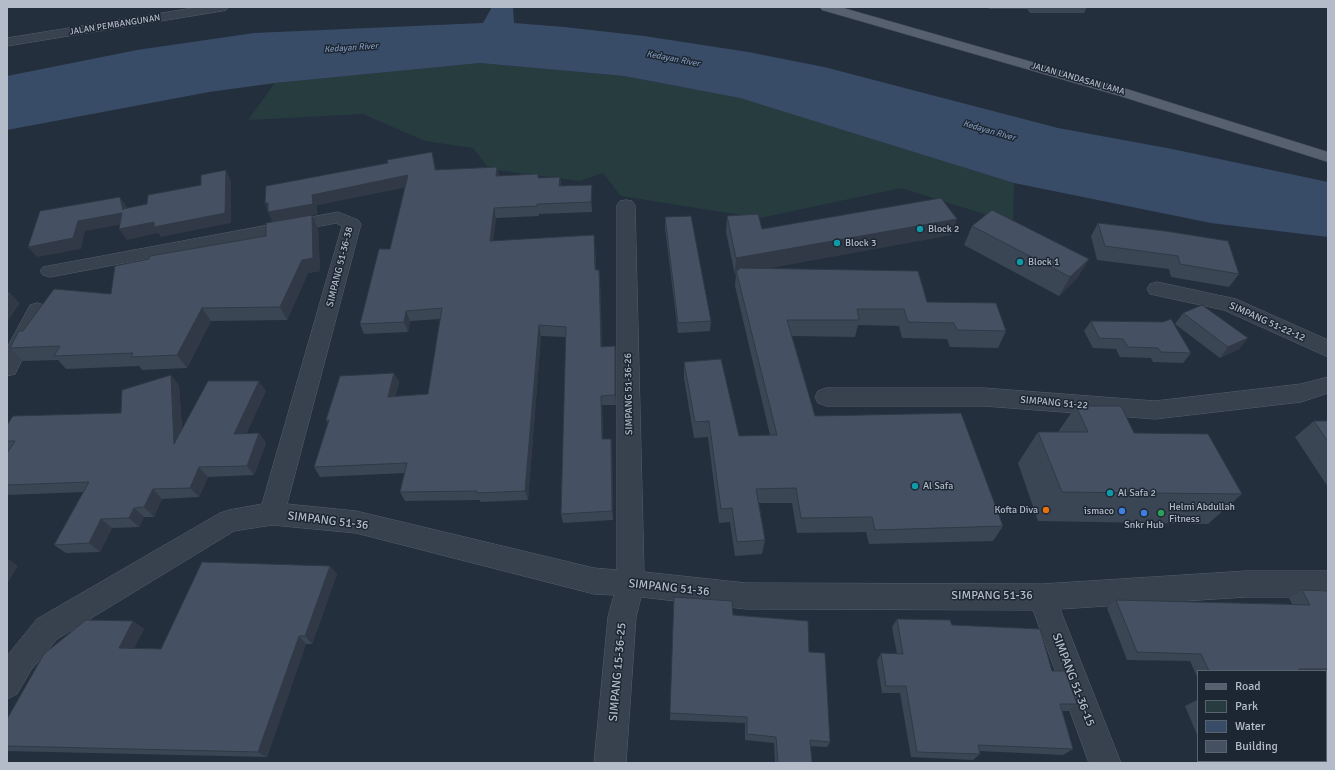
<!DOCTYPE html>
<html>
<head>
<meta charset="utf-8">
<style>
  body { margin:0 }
  #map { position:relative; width:1335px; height:770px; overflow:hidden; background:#242f3e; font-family:Signika,sans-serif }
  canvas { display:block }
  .frame { position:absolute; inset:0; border:8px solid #b4bcc9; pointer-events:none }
  .legend { position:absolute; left:1197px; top:670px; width:130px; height:92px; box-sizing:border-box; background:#1d2633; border:1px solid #59626f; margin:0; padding:5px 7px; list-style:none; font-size:12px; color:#b4bcc9 }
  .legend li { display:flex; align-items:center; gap:8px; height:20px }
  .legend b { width:20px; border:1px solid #59626f }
</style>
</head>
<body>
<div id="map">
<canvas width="1335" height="770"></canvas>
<div class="frame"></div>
<ul class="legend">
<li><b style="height:5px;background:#56606e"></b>Road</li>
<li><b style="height:11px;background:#263c3f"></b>Park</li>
<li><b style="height:11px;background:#394c67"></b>Water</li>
<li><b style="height:11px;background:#455162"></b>Building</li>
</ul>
</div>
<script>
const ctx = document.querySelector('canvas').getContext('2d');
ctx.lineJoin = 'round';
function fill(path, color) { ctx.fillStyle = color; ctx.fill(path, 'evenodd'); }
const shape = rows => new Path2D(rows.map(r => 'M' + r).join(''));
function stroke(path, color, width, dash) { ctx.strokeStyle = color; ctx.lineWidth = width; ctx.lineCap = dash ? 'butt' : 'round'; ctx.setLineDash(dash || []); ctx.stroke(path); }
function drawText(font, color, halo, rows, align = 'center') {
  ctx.font = font + ' Signika,sans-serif'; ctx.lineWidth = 3; ctx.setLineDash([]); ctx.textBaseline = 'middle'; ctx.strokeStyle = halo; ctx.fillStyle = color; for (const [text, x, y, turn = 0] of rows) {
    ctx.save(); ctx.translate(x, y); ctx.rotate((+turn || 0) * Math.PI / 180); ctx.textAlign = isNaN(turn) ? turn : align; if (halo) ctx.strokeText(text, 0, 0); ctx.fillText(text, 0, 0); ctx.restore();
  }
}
const green = shape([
  [480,63,624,76,740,98,800,116,1014,183,1013,223,901,188,760,218,621,196,603,173,580,181,489,169,473,148,425,141,363,114,248,120,275,83]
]);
const water = shape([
  [492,7,513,7,514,23,564,27,644,36,748,52,824,67,1058,128,1172,149,1328,182,1328,237,1211,223,1014,183,740,98,624,76,480,63,275,83,209,92,7,130,7,76,137,50,254,33,483,23]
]);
const minor = shape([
  [199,7,228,7,226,10,222,11,7,46,7,38,199,7],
  [626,200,632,201,635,205,644,572,746,583,1042,584,1246,571,1328,571,1328,597,1246,597,1060,609,1121,763,1089,763,1033,610,746,609,641,597,636,617,626,763,594,763,608,617,614,595,594,594,356,533,272,525,234,531,57,639,31,670,17,694,7,699,7,656,37,619,220,513,229,510,262,504,342,226,336,223,50,277,43,275,40,271,43,267,338,212,358,220,361,224,287,504,356,511,594,568,617,570,617,205,620,201,626,200],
  [1157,282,1236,299,1328,340,1328,357,1224,310,1150,294,1147,289,1150,284,1157,282],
  [37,303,44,305,47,310,15,374,7,376,7,348,30,305,37,303],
  [1328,377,1328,393,1301,402,1155,419,984,406,826,406,818,403,815,397,818,391,826,388,984,388,1155,401,1301,384,1328,377]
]);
const major = shape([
  [820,7,840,7,1130,90,1328,152,1328,162,1120,96,822,10,820,7]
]);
const wall = shape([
  [988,7,1087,7,1084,13,1030,13,1027,9,989,9],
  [432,152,436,170,497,167,499,176,538,174,539,178,560,177,561,186,592,195,592,212,539,214,539,216,496,218,493,241,595,246,596,270,599,270,600,280,602,347,615,346,616,356,616,405,602,405,603,439,611,439,612,449,613,520,563,523,561,514,566,337,541,336,528,500,480,502,480,500,405,501,400,492,405,473,320,477,314,467,328,423,326,420,394,373,399,383,395,396,428,394,440,319,410,321,408,332,364,334,360,324,390,249,406,187,317,205,317,214,312,215,318,228,320,271,308,273,287,320,211,321,187,368,142,370,139,366,66,369,58,360,23,361,10,348,23,331,111,294,266,236,273,222,265,203,388,163],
  [727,216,762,229,957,219,951,235,769,268,927,302,1006,331,998,348,950,347,947,339,902,338,899,326,858,325,855,337,792,336,815,416,1003,526,993,541,869,544,866,532,797,533,792,503,759,503,765,540,762,554,735,556,730,522,719,523,708,437,694,438,684,378,684,362,739,436,770,435,735,286,736,274,735,275,726,232],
  [665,217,711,321,710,331,678,333,665,228],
  [1098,223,1239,274,1229,287,1171,277,1169,269,1097,260,1091,236],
  [972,226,1089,259,1077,278,1059,296,964,245],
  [1183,313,1248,338,1239,349,1220,358,1175,324],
  [1091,321,1191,353,1183,363,1153,362,1151,358,1120,357,1116,349,1093,348,1084,331],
  [179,385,182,430,266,391,246,434,259,433,266,443,254,475,208,477,199,497,162,499,154,517,144,517,139,527,112,528,100,552,66,553,54,545,83,492,7,495,7,453,8,451,7,450,7,425,121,413],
  [1076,406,1134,433,1242,494,1208,524,1038,521,1018,463,1038,432,1058,432],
  [1314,421,1328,421,1328,487,1295,437],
  [330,566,337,574,312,644,306,644,267,757,7,751,7,719,133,621,144,629,134,648,161,649],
  [1302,590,1328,591,1328,676,1326,676,1326,671,1198,671,1198,679,1190,661,1127,660,1107,608,1116,600,1292,604,1289,598],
  [674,597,733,615,809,652,830,742,827,747,810,746,812,763,775,763,774,743,745,740,745,723,670,720],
  [897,619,952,625,1052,671,1077,704,1068,711,1062,711,1073,749,1063,755,980,751,980,754,973,760,911,757,900,693,882,693,877,661,881,653,897,654,892,627],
  [1197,700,1198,700,1198,737,1185,706],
  [1284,761,1326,761,1328,763,1285,763]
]);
const shadedWall = shape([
  [497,167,499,177,496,176],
  [226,170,231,181,231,223,161,237,158,233,127,240,119,229],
  [408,175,412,186,317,205,317,214,312,215,318,228,320,271,308,273,287,320,280,307,273,223,268,212,270,212,265,203,312,195],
  [560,177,561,187,559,186],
  [592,185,592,212,591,202],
  [120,197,127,207,130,221,123,210],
  [494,208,496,218,492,252,490,241],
  [122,213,130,223,85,231,81,249,37,257,28,247,78,221],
  [957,219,951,235,738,274,738,268,738,274,736,270,736,274,735,275,736,258],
  [594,235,595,246,596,281,595,270],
  [1089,259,1077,278,1059,296,1070,277],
  [599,270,600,280,602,357,601,347],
  [10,293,20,303,7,322,7,298],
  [202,308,211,321,187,368,177,355],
  [406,311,410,321,408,332,404,322],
  [539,325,541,336,528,500,525,491],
  [1248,338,1239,349,1220,358,1228,347],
  [615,346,616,356,616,405,615,395],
  [394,373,399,383,393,407,388,397],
  [171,375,179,385,183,454,174,444],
  [259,381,266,391,242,444,234,434],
  [601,396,602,405,603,449,602,439],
  [259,433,266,443,254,475,247,466],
  [611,439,612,449,613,520,612,511],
  [199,467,208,477,199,497,190,488],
  [153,489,162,499,154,517,144,507],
  [134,508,144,517,139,527,129,518],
  [101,519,112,528,100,552,89,543],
  [7,558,18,566,7,584],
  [330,566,337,574,312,644,305,636],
  [133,621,144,629,131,655,119,648],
  [299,636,306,644,267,757,258,752]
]);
const building = shape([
  [432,152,435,170,497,167,496,176,538,174,538,178,560,177,559,186,592,185,591,202,537,204,537,206,494,208,490,241,594,235,595,270,599,270,601,347,615,346,615,395,601,396,602,439,611,439,612,511,561,514,566,327,539,325,525,491,477,493,477,491,400,492,407,463,314,467,329,420,326,420,340,376,394,373,388,397,428,394,442,308,406,311,404,322,360,324,379,249,390,249,408,175,312,195,313,204,268,212,268,203,265,203,266,186,388,163,387,160,432,152],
  [226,170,225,213,154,227,154,222,119,229,122,213,78,221,73,238,28,247,40,211,120,197,123,210,123,209,147,204,148,195,201,185,201,175,226,170],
  [941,198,957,219,736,258,727,216,758,214,762,229,941,198],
  [992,210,1089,259,1070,277,972,226,992,210],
  [312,215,313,258,302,260,280,307,202,308,177,355,131,357,133,353,54,356,60,346,10,348,19,331,23,331,54,289,111,294,115,266,149,259,150,256,266,236,266,223,312,215],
  [691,216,711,321,678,323,665,217,691,216],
  [1098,223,1165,231,1228,241,1239,274,1180,264,1178,256,1105,246,1098,223],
  [738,268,918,271,927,302,996,303,1006,331,957,330,954,323,908,322,904,309,857,309,859,320,787,320,815,416,961,413,1003,526,875,530,872,517,801,518,796,488,756,489,765,540,737,542,732,508,721,509,709,421,695,422,684,362,721,359,739,436,777,435,736,270,739,270,738,268],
  [7,293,10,293,7,298,7,293],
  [1202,305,1248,338,1228,347,1183,313,1202,305],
  [1171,319,1191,353,1161,352,1158,348,1128,347,1123,339,1099,338,1091,321,1163,322,1171,319],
  [171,375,174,444,208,381,259,381,234,434,259,433,247,466,199,467,190,488,153,489,144,507,134,508,129,518,101,519,89,543,54,545,89,482,7,485,7,453,15,441,7,441,7,425,13,416,121,413,122,390,171,375],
  [1076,406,1121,406,1134,433,1208,434,1242,494,1062,492,1038,432,1088,432,1076,406],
  [1314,421,1328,421,1328,442,1314,421],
  [202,562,330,566,305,636,299,636,258,752,7,746,7,719,44,654,86,620,133,621,119,648,161,649,202,562],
  [1302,590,1328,591,1328,669,1299,669,1300,671,1209,671,1201,654,1137,652,1116,600,1310,605,1302,590],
  [674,597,732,601,733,615,808,621,809,652,825,653,830,742,810,740,812,763,778,763,776,737,747,734,747,717,670,713,674,597],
  [897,619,950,620,952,625,1040,629,1052,671,1065,671,1077,704,1060,704,1073,749,978,745,980,754,917,752,906,686,886,686,881,653,903,654,897,619],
  [1326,720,1328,724,1328,763,1303,763,1302,761,1326,761,1326,720]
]);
const markers = [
  [920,229,4,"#0f9aa8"],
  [837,243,4,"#0f9aa8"],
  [1020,262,4,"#0f9aa8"],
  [915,486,4,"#0f9aa8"],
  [1110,493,4,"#0f9aa8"],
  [1046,510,4,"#e8710a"],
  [1122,511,4,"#3f7fe0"],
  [1144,513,4,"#3f7fe0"],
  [1161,513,4,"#2e9e5b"]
];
const farStreetnames = [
  ["JALAN PEMBANGUNAN",115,25,-9],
  ["JALAN LANDASAN LAMA",1078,79,16]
];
const farWaternames = [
  ["Kedayan River",351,48,-4],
  ["Kedayan River",673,59,11],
  ["Kedayan River",989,131,16]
];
const poiNames = [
  ["Block 2",928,229],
  ["Block 3",845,243],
  ["Block 1",1028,262],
  ["Al Safa",923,486],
  ["Al Safa 2",1118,493],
  ["Helmi Abdullah",1169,507],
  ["Fitness",1169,519],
  ["Kofta Diva",1038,510,"right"],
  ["ismaco",1114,511,"right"],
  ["Snkr Hub",1144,525,"center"]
];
const streetNames = [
  ["SIMPANG 51-36-38",340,267,-76],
  ["SIMPANG 51-22-12",1267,322,24],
  ["SIMPANG 51-36-26",629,394,-91],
  ["SIMPANG 51-22",1054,403,5]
];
const nearStreetnames = [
  ["SIMPANG 51-36",328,521,7],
  ["SIMPANG 51-36",669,588,6],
  ["SIMPANG 51-36",992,596],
  ["SIMPANG 15-36-25",618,672,-85],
  ["SIMPANG 51-36-15",1073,680,69]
];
fill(green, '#263c3f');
fill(water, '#394c67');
stroke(minor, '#565f6c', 1);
stroke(major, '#414a57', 1);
fill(minor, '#38414e');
fill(major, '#56606e');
fill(wall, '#3b4654');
fill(shadedWall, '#303945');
fill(building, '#455162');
stroke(building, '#303945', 1);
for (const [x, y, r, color] of markers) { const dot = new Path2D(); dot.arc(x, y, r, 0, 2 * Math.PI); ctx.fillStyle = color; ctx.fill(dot); stroke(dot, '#1d2633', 1.5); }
drawText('9px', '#b4bcc9', '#1d2633', farStreetnames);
drawText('italic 9px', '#7c92b1', '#1d2633', farWaternames);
drawText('10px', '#b4bcc9', '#1d2633', poiNames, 'left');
drawText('10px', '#b4bcc9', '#1d2633', streetNames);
drawText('12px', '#b4bcc9', '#1d2633', nearStreetnames);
</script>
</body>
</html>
